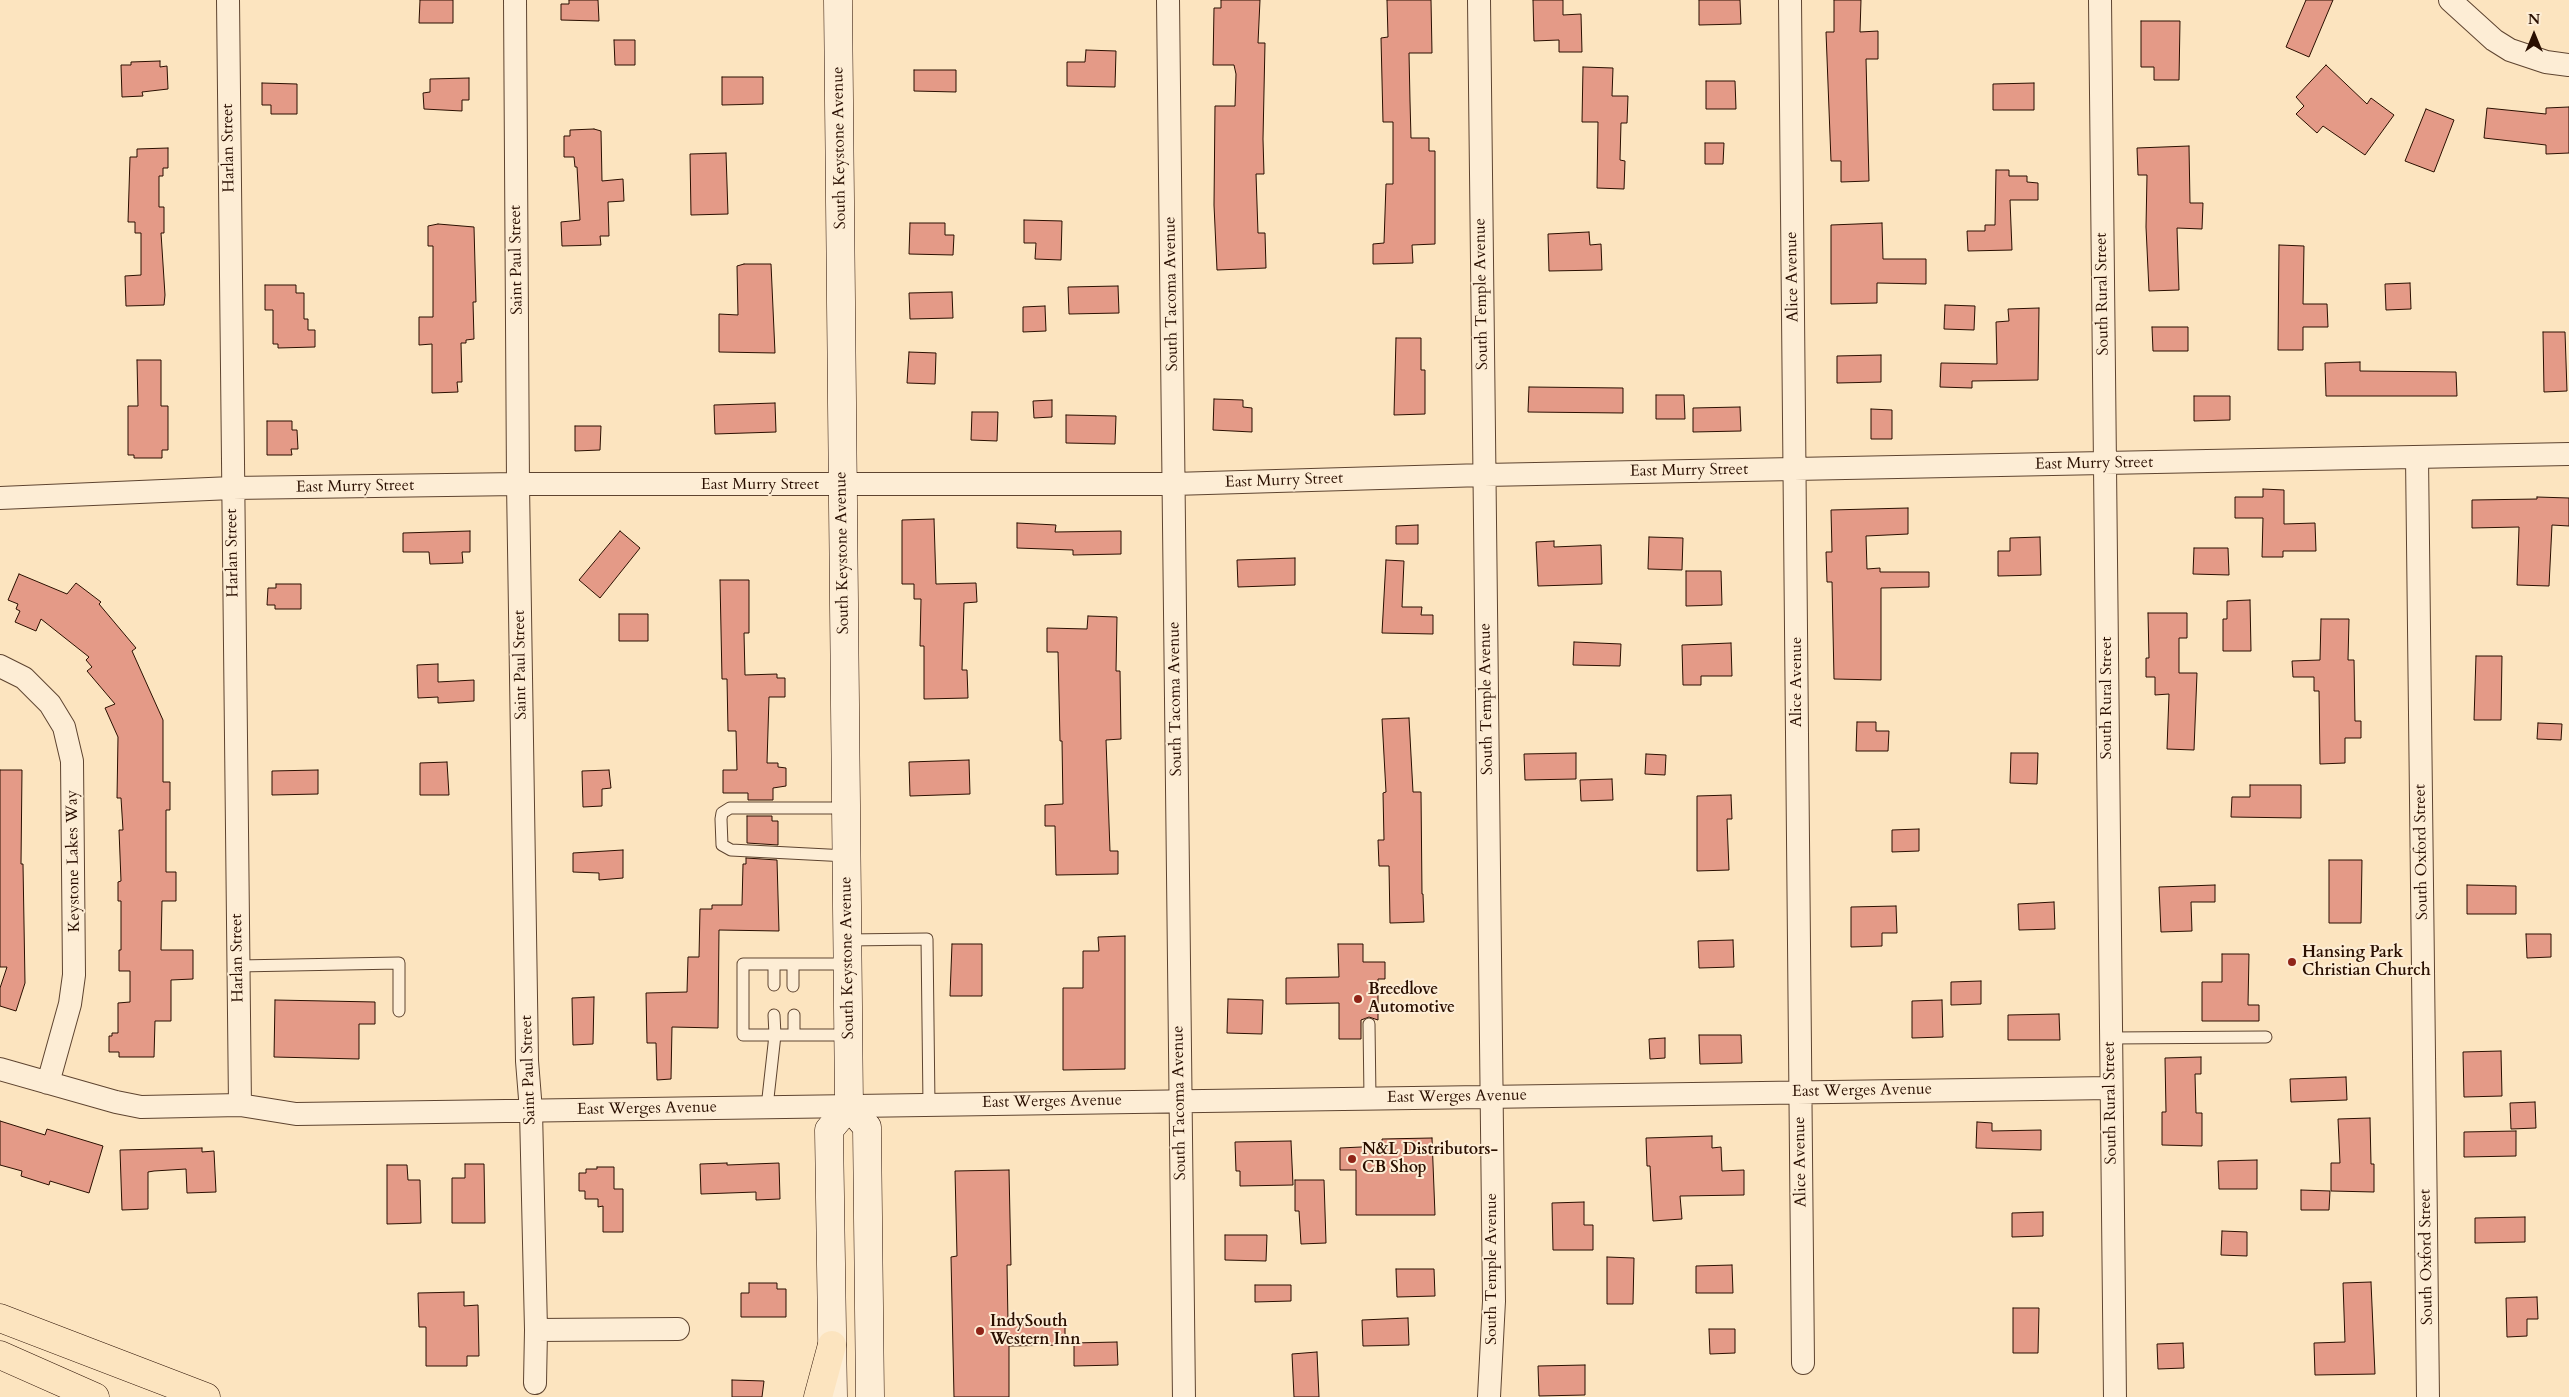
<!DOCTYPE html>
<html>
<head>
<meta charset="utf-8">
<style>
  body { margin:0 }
  #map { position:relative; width:2569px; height:1397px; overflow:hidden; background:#fce4bf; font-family:Cardo,serif }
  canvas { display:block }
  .north { position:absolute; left:2509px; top:10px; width:50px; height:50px; -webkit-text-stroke:4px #fdedd5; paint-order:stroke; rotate:0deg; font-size:14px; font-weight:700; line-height:20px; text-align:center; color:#2a0f00 }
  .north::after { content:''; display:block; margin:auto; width:18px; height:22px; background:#2a0f00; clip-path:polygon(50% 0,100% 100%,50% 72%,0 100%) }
</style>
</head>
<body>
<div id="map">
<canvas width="2569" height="1397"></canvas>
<div class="north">N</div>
</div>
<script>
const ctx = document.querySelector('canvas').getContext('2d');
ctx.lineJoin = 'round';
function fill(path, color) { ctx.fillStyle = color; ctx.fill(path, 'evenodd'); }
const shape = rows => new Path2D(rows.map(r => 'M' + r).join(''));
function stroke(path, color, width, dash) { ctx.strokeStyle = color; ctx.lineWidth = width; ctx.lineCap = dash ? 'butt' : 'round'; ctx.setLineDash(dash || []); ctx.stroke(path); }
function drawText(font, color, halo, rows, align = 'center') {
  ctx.font = font + ' Cardo,serif'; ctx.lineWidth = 4; ctx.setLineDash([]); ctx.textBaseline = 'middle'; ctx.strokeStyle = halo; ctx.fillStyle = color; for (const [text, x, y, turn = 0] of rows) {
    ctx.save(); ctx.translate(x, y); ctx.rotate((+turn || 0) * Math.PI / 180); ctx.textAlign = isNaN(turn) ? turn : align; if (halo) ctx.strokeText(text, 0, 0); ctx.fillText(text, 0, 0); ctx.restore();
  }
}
const building = shape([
  [420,0,453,0,453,23,419,23,420,0],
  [569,0,598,0,599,21,561,20,561,4,569,4,569,0],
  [1221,0,1260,0,1258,43,1265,43,1263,139,1264,174,1256,174,1258,233,1265,233,1266,268,1217,270,1214,205,1215,106,1235,106,1236,74,1234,65,1213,65,1214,8,1221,8,1221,0],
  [1387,0,1431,0,1432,53,1409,53,1410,101,1411,138,1429,138,1429,151,1435,151,1435,244,1412,245,1413,263,1373,264,1373,244,1384,243,1386,184,1393,184,1393,122,1383,122,1381,38,1388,37,1387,0],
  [1533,0,1563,0,1563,15,1581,14,1582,52,1559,52,1559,40,1534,41,1533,0],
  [1699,0,1740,0,1741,24,1699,25,1699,0],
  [1834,0,1861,0,1860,32,1878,31,1878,59,1866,59,1869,181,1841,182,1841,161,1831,161,1826,32,1834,32,1834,0],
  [2306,0,2333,0,2309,57,2286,47,2306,0],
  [2141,21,2180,21,2179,80,2154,80,2154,67,2141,67,2141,21],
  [614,40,635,40,635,65,615,65,614,40],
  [1086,50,1116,51,1115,87,1067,86,1067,62,1085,62,1086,50],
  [160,61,160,67,167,66,168,89,142,92,143,96,122,97,121,65,131,65,131,62,160,61],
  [2326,65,2367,104,2371,98,2394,115,2365,155,2323,126,2317,133,2296,114,2304,106,2296,97,2326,65],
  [1583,67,1613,68,1612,96,1628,96,1627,123,1621,123,1620,160,1625,161,1624,189,1597,188,1598,122,1582,122,1583,67],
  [914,70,956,70,956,92,914,91,914,70],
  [722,77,763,77,763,104,722,105,722,77],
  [469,78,469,100,462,100,462,111,424,109,423,93,430,92,430,79,469,78],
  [1706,81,1735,81,1736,109,1706,109,1706,81],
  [262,83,297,84,297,114,271,114,271,105,262,105,262,83],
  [2034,83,2034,110,1993,110,1993,84,2034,83],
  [2569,107,2569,153,2546,154,2546,145,2484,138,2487,108,2546,114,2546,108,2569,107],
  [2426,109,2454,120,2434,172,2405,161,2426,109],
  [594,129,601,131,602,181,623,179,624,201,608,202,609,236,600,236,601,245,562,246,561,222,580,220,577,167,575,167,574,157,564,157,564,136,570,136,570,130,594,129],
  [1705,143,1724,143,1723,164,1705,164,1705,143],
  [2189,146,2190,203,2203,203,2202,229,2177,228,2179,290,2149,291,2146,227,2147,175,2138,175,2137,148,2189,146],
  [168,148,168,168,163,168,163,176,159,176,159,207,164,207,164,233,161,233,165,295,164,305,126,306,125,276,141,275,141,233,135,233,135,222,128,222,130,157,137,157,137,149,168,148],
  [726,153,728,214,691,215,690,154,726,153],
  [1996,170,2009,170,2009,176,2027,176,2027,182,2038,183,2038,200,2010,200,2012,250,1968,251,1967,231,1985,231,1985,225,1995,225,1996,170],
  [1024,220,1062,221,1061,260,1035,259,1036,243,1024,243,1024,220],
  [910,223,945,223,945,235,954,235,953,255,909,254,910,223],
  [1882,223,1883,259,1926,259,1926,284,1877,283,1877,303,1831,304,1831,225,1882,223],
  [438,224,474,227,476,302,473,302,474,339,466,340,466,343,461,343,462,382,457,382,458,392,432,393,432,344,419,345,419,317,433,317,433,246,428,246,428,226,438,224],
  [1589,232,1590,245,1601,244,1602,270,1549,271,1548,234,1589,232],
  [2279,245,2304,246,2303,304,2327,304,2328,327,2303,327,2303,350,2278,350,2279,245],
  [744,264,771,264,775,353,719,352,719,314,738,315,737,266,744,264],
  [2410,283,2411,309,2386,310,2385,284,2410,283],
  [265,285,296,285,296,293,304,293,304,319,308,319,308,330,315,330,315,347,278,348,278,344,273,344,273,310,265,310,265,285],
  [1118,286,1119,313,1069,314,1068,287,1118,286],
  [952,292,953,318,910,319,909,293,952,292],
  [1945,305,1975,306,1974,330,1944,329,1945,305],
  [1045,306,1046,331,1023,332,1023,307,1045,306],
  [2039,308,2038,380,1972,381,1972,388,1940,387,1941,363,1997,364,1996,322,2009,321,2008,309,2039,308],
  [2152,327,2188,327,2188,351,2153,351,2152,327],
  [2543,332,2565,332,2567,391,2544,392,2543,332],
  [1396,338,1421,338,1421,370,1425,370,1425,414,1394,415,1396,338],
  [909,352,936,353,935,384,907,383,909,352],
  [1881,355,1881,382,1837,383,1837,356,1881,355],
  [137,360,161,360,161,406,168,406,168,450,162,450,162,458,134,458,134,455,128,455,128,406,138,406,137,360],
  [2360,362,2360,371,2456,372,2457,396,2326,396,2325,363,2360,362],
  [1529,387,1623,388,1623,413,1528,412,1529,387],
  [1656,395,1684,395,1685,419,1656,419,1656,395],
  [2194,396,2230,396,2230,420,2194,421,2194,396],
  [1214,399,1243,400,1243,407,1252,408,1252,432,1213,430,1214,399],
  [1052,400,1052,417,1034,418,1033,401,1052,400],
  [775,403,776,432,715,434,714,405,775,403],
  [1740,407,1741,431,1693,432,1693,408,1740,407],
  [1871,409,1892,410,1892,439,1871,439,1871,409],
  [972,412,998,412,997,441,971,440,972,412],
  [1066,415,1116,416,1115,444,1066,443,1066,415],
  [267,421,292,421,292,430,297,430,298,449,291,449,292,455,267,455,267,421],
  [575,426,601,426,600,450,575,451,575,426],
  [2263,489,2284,490,2284,524,2315,523,2316,551,2283,551,2283,557,2262,557,2263,518,2235,518,2235,497,2263,497,2263,489],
  [2537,497,2569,498,2569,526,2552,525,2549,586,2517,585,2519,527,2472,528,2472,500,2537,499,2537,497],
  [1908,508,1908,534,1866,536,1867,569,1880,568,1880,572,1929,572,1929,587,1881,588,1881,680,1834,679,1832,582,1827,582,1826,552,1832,552,1831,510,1908,508],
  [934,519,936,584,976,583,977,602,964,603,962,670,967,670,968,698,924,699,924,646,920,646,921,599,914,599,914,584,902,584,902,520,934,519],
  [1017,523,1056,525,1055,532,1121,531,1121,554,1073,555,1073,550,1017,548,1017,523],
  [1418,525,1418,544,1396,544,1396,526,1418,525],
  [470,531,470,552,462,552,463,563,430,564,429,552,403,552,403,533,470,531],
  [620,531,640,548,600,598,579,580,620,531],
  [1649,537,1683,538,1682,570,1648,569,1649,537],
  [2040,537,2041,575,1998,576,1998,551,2010,551,2010,538,2040,537],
  [1554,541,1554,547,1601,545,1602,584,1538,586,1536,542,1554,541],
  [2194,548,2228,548,2229,575,2193,574,2194,548],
  [1295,558,1295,585,1238,587,1237,560,1295,558],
  [1386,560,1404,561,1402,607,1422,607,1421,615,1433,615,1433,634,1382,633,1386,560],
  [1686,571,1721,571,1722,605,1686,606,1686,571],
  [19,574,67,594,76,583,101,602,99,604,136,648,132,651,163,720,163,782,170,782,170,810,166,810,166,872,176,872,176,901,162,901,161,950,193,950,193,979,171,980,171,1021,155,1021,154,1057,119,1057,119,1052,109,1052,109,1036,112,1036,112,1033,118,1033,118,1003,130,1002,130,971,119,971,119,950,121,950,121,901,118,901,118,882,121,881,119,830,123,830,121,798,117,798,118,737,105,708,115,704,87,671,92,667,86,660,89,657,41,619,36,631,15,622,20,611,16,609,18,604,8,600,19,574],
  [720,580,749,580,749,633,744,633,745,675,777,674,777,678,785,678,785,697,769,697,767,763,778,763,778,767,786,768,786,786,773,788,773,800,748,800,748,793,723,793,723,770,737,770,736,731,728,731,727,679,722,679,720,580],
  [276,584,301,584,301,609,275,609,275,605,267,605,268,588,276,588,276,584],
  [2250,600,2251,651,2223,651,2223,619,2227,619,2227,601,2250,600],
  [2148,613,2187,613,2187,638,2179,638,2179,673,2197,673,2194,750,2167,749,2169,694,2155,695,2155,677,2146,677,2146,658,2149,658,2148,613],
  [619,614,648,614,648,641,619,641,619,614],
  [1088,616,1117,617,1116,671,1120,671,1121,739,1106,740,1110,851,1118,851,1118,874,1056,875,1055,826,1045,826,1045,805,1063,804,1062,741,1060,741,1058,652,1047,652,1047,628,1087,629,1088,616],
  [2321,619,2349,619,2348,660,2354,660,2355,721,2361,721,2361,738,2345,738,2345,763,2320,764,2319,691,2314,691,2314,677,2293,677,2292,661,2320,660,2321,619],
  [1574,642,1621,644,1620,666,1573,665,1574,642],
  [1731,643,1732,676,1701,676,1701,685,1683,685,1682,645,1731,643],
  [2476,656,2502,656,2501,720,2474,720,2476,656],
  [438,664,438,682,474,680,474,701,438,703,438,697,418,698,417,665,438,664],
  [1409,718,1413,792,1421,792,1422,894,1423,894,1424,922,1390,923,1389,866,1379,866,1378,840,1384,840,1383,793,1386,792,1382,719,1409,718],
  [1857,722,1876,722,1876,731,1889,731,1888,751,1856,751,1857,722],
  [2538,723,2562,724,2561,740,2537,739,2538,723],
  [1576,753,1576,779,1525,780,1524,754,1576,753],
  [2011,753,2038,753,2037,784,2010,783,2011,753],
  [1646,754,1666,755,1665,775,1645,774,1646,754],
  [969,760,970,794,910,796,909,762,969,760],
  [447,762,449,795,420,795,420,763,447,762],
  [0,770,22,770,21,864,23,864,25,983,16,1011,0,1006,0,988,7,967,0,967,0,770],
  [318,770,318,794,272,795,272,771,318,770],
  [609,770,611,788,602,789,602,806,583,807,582,771,609,770],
  [1612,779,1613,800,1581,801,1580,780,1612,779],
  [2250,785,2301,785,2301,818,2231,817,2232,797,2250,797,2250,785],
  [1731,795,1732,819,1727,819,1729,870,1697,871,1697,796,1731,795],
  [747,816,772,816,772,821,778,821,778,845,747,843,747,816],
  [1919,829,1919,851,1892,852,1892,830,1919,829],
  [623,850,623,878,599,880,599,873,573,872,573,853,623,850],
  [746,858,777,860,779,931,719,930,718,1028,672,1027,671,1079,657,1080,656,1043,647,1043,646,993,687,992,688,957,699,957,700,909,712,909,712,905,742,905,743,864,746,864,746,858],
  [2329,860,2362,860,2361,923,2329,923,2329,860],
  [2215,885,2215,902,2191,902,2192,931,2161,932,2159,887,2215,885],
  [2467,885,2516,886,2516,914,2467,914,2467,885],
  [2054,902,2055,929,2019,930,2018,904,2054,902],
  [1896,906,1897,933,1882,933,1882,946,1851,947,1851,907,1896,906],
  [2526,934,2551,934,2551,957,2527,958,2526,934],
  [1125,936,1125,1069,1063,1070,1063,988,1083,988,1083,951,1099,951,1098,937,1125,936],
  [1733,940,1734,967,1699,968,1698,941,1733,940],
  [952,944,982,944,982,996,950,996,952,944],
  [1338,944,1363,944,1363,962,1385,962,1385,979,1378,979,1378,1020,1369,1017,1361,1020,1361,1039,1339,1039,1339,1003,1286,1004,1286,978,1339,977,1338,944],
  [2222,954,2249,954,2248,1005,2259,1005,2259,1021,2202,1021,2202,982,2222,982,2222,954],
  [1981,981,1981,1004,1951,1005,1951,982,1981,981],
  [594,997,593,1044,573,1045,572,998,594,997],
  [1228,999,1263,1000,1262,1034,1227,1033,1228,999],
  [275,1000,375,1002,375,1024,359,1024,359,1059,274,1057,275,1000],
  [1942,1000,1943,1037,1912,1038,1912,1001,1942,1000],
  [2059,1014,2060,1040,2008,1040,2008,1015,2059,1014],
  [1699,1035,1741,1035,1742,1063,1700,1064,1699,1035],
  [1665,1038,1665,1058,1650,1059,1649,1039,1665,1038],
  [2501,1051,2502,1096,2464,1097,2463,1052,2501,1051],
  [2201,1057,2201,1074,2195,1074,2196,1113,2202,1113,2202,1146,2162,1145,2162,1112,2166,1112,2165,1058,2201,1057],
  [2346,1077,2347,1100,2291,1102,2290,1079,2346,1077],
  [2535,1102,2536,1128,2511,1129,2510,1103,2535,1102],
  [2370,1118,2371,1164,2374,1164,2374,1192,2331,1191,2331,1163,2340,1163,2338,1119,2370,1118],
  [0,1121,45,1135,47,1129,103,1146,89,1193,50,1181,49,1185,21,1176,22,1171,0,1165,0,1121],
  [1977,1122,1992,1123,1992,1131,2041,1130,2041,1150,1976,1148,1977,1122],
  [2516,1131,2516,1156,2464,1157,2464,1132,2516,1131],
  [1712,1136,1712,1148,1721,1147,1722,1171,1744,1170,1744,1195,1680,1196,1682,1219,1653,1221,1650,1166,1647,1166,1646,1138,1712,1136],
  [1432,1138,1435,1215,1356,1215,1356,1170,1340,1170,1340,1148,1382,1146,1382,1139,1432,1138],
  [1291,1141,1293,1185,1240,1186,1240,1171,1236,1171,1235,1142,1291,1141],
  [202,1148,202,1152,214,1151,216,1192,187,1193,186,1169,154,1171,148,1172,148,1209,122,1210,120,1150,202,1148],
  [2257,1160,2257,1189,2219,1189,2218,1161,2257,1160],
  [727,1163,727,1165,779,1163,780,1199,756,1200,756,1192,701,1194,700,1164,727,1163],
  [465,1164,484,1164,485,1223,452,1223,452,1178,465,1178,465,1164],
  [387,1165,407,1165,408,1180,420,1180,421,1223,387,1224,387,1165],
  [597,1167,614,1167,614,1189,623,1189,623,1232,603,1232,603,1206,598,1207,598,1199,585,1199,585,1191,579,1191,579,1173,586,1173,586,1169,597,1169,597,1167],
  [1009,1170,1011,1265,1007,1265,1008,1323,1065,1322,1065,1345,1009,1346,1009,1397,954,1397,951,1257,957,1256,955,1171,1009,1170],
  [1295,1180,1324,1180,1326,1243,1301,1244,1299,1211,1295,1211,1295,1180],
  [2301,1190,2330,1191,2329,1210,2301,1210,2301,1190],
  [1584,1202,1584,1225,1593,1225,1593,1250,1553,1250,1552,1203,1584,1202],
  [2043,1212,2043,1236,2012,1237,2012,1213,2043,1212],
  [2525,1217,2525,1242,2475,1243,2475,1218,2525,1217],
  [2222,1231,2247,1232,2247,1256,2221,1255,2222,1231],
  [1225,1235,1267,1235,1266,1261,1225,1260,1225,1235],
  [1607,1257,1634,1258,1633,1304,1607,1304,1607,1257],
  [1732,1265,1733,1293,1696,1293,1696,1266,1732,1265],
  [1396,1269,1434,1269,1435,1296,1397,1297,1396,1269],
  [2371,1282,2375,1374,2315,1375,2314,1343,2345,1342,2343,1283,2371,1282],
  [749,1283,777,1283,777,1289,786,1289,786,1317,741,1317,741,1293,749,1293,749,1283],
  [1255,1285,1291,1285,1291,1301,1255,1302,1255,1285],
  [464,1292,464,1306,478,1305,479,1356,467,1356,467,1366,426,1366,426,1327,419,1327,418,1293,464,1292],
  [2537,1297,2538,1319,2527,1319,2527,1336,2507,1337,2506,1298,2537,1297],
  [2013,1308,2039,1308,2038,1353,2013,1353,2013,1308],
  [1408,1318,1409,1345,1363,1346,1362,1320,1408,1318],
  [1709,1329,1735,1329,1735,1353,1710,1354,1709,1329],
  [1117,1342,1118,1365,1074,1366,1074,1343,1117,1342],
  [2183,1343,2184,1368,2158,1369,2157,1344,2183,1343],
  [1317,1352,1319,1397,1294,1397,1292,1354,1317,1352],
  [1585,1365,1585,1395,1539,1396,1538,1366,1585,1365],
  [732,1380,764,1381,762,1397,732,1397,732,1380]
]);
const service = shape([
  [846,808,730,808,722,813,721,819,722,845,731,850,847,856],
  [847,940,927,939,929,1105],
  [774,964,774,985],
  [793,964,793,986],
  [848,964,743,964,743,1035,849,1035],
  [238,966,399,963,399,1011],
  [794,1015,794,1035],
  [1369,1024,1370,1098],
  [2110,1038,2266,1037],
  [767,1107,775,1035,774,1015]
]);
const minor = shape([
  [228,0,240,1105],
  [515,0,518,484,527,1061,531,1111,536,1330,535,1383],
  [1168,0,1184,1397],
  [1479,0,1494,1301,1489,1397],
  [1790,0,1803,1363],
  [2100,0,2115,1397],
  [2450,0,2494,40,2510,50,2546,62,2569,65],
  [2417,457,2428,1397],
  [0,498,232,488,518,484,1173,484,1484,475,2569,454],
  [0,666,24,678,50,704,64,727,72,761,74,975,70,1004,48,1083],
  [0,1069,116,1102,141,1107,240,1105,296,1114,2111,1088],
  [536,1330,678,1329]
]);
const secondary = shape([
  [838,0,849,1106,867,1127,870,1397],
  [833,1397,829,1130,849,1106]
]);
const motorway = shape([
  [0,1318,206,1397],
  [0,1355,95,1397],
  [818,1397,832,1345]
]);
const markers = [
  [2292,962,5,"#8f2418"],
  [1358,999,5,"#8f2418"],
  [1352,1159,5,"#8f2418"],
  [980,1331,5,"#8f2418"]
];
const streetNames = [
  ["Harlan Street",229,148,-91],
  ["South Keystone Avenue",840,148,-91],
  ["Saint Paul Street",517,260,-91],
  ["Alice Avenue",1793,277,-91],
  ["South Tacoma Avenue",1172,294,-91],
  ["South Temple Avenue",1482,294,-91],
  ["South Rural Street",2103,294,-91],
  ["East Murry Street",2094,464,-1],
  ["East Murry Street",1689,471,-1],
  ["East Murry Street",1284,481,-2],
  ["East Murry Street",760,485],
  ["East Murry Street",355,487,-1],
  ["Harlan Street",233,553,-91],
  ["South Keystone Avenue",843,553,-91],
  ["Saint Paul Street",521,665,-91],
  ["Alice Avenue",1797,682,-90],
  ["South Rural Street",2107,698,-90],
  ["South Tacoma Avenue",1176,699,-91],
  ["South Temple Avenue",1487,699,-91],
  ["South Oxford Street",2422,852,-91],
  ["Keystone Lakes Way",74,861,-91],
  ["Harlan Street",238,958,-91],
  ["South Keystone Avenue",848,958,-91],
  ["Saint Paul Street",529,1070,-92],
  ["East Werges Avenue",1862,1091,-1],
  ["East Werges Avenue",1457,1097,-1],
  ["East Werges Avenue",1052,1102,-1],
  ["South Tacoma Avenue",1180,1103,-91],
  ["South Rural Street",2111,1103,-91],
  ["East Werges Avenue",647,1109,-1],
  ["Alice Avenue",1801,1162,-91],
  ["South Oxford Street",2427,1257,-91],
  ["South Temple Avenue",1492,1269,-90]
];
const poiNames = [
  ["Hansing Park",2302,953],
  ["Christian Church",2302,971],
  ["Breedlove",1368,990],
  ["Automotive",1368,1008],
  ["N&L Distributors-",1362,1150],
  ["CB Shop",1362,1168],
  ["IndySouth",990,1322],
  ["Western Inn",990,1340]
];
fill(building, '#e49a87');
stroke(building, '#2a0f00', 1);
stroke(service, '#5e4430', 13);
stroke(minor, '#5e4430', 24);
stroke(secondary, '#2a0f00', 29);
stroke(motorway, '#2a0f00', 29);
stroke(service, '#fdedd5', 11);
stroke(minor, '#fdedd5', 22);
stroke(secondary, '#fdedd5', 28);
stroke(motorway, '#fce4bf', 28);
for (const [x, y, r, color] of markers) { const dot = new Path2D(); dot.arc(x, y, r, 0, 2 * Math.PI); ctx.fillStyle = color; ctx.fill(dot); stroke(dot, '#fdedd5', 2); }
drawText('16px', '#2a0f00', '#fdedd5', streetNames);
drawText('bold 16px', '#2a0f00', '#fdedd5', poiNames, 'left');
</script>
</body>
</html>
